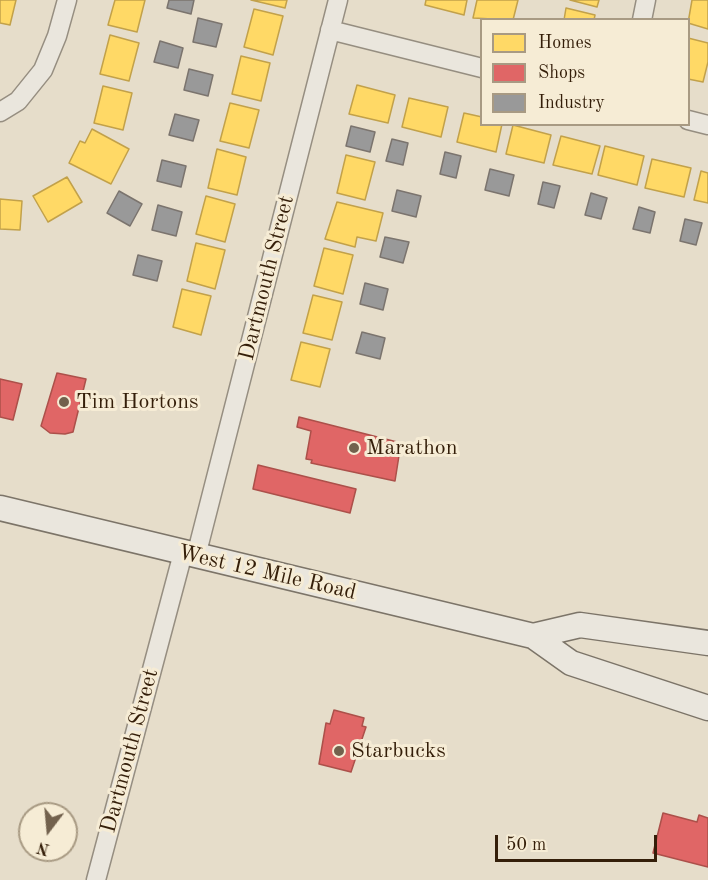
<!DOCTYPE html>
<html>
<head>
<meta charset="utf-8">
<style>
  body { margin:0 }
  #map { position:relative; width:708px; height:880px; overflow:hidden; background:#e6ddca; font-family:"Old Standard TT",serif }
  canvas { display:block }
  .legend { position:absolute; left:480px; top:18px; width:210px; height:108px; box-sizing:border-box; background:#f6ecd5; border:2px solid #a89a83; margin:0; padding:8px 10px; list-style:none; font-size:18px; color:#341e09 }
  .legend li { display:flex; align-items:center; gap:12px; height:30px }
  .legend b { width:30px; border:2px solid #a89a83 }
  .north { position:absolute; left:18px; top:802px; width:60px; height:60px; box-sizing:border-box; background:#f6ecd5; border:2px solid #a89a83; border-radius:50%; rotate:196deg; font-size:16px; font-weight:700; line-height:24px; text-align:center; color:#341e09 }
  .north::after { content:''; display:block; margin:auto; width:21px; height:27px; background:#72614d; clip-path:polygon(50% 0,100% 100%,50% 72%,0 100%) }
  .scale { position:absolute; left:495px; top:835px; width:162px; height:27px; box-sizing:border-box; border:3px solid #341e09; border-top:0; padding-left:8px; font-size:18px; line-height:21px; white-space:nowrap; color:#341e09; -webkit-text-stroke:4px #f6ecd5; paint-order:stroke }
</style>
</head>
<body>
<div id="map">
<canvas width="708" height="880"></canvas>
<ul class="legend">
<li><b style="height:16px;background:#ffd966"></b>Homes</li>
<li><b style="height:16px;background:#e06666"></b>Shops</li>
<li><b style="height:16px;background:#999"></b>Industry</li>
</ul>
<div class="north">N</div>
<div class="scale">50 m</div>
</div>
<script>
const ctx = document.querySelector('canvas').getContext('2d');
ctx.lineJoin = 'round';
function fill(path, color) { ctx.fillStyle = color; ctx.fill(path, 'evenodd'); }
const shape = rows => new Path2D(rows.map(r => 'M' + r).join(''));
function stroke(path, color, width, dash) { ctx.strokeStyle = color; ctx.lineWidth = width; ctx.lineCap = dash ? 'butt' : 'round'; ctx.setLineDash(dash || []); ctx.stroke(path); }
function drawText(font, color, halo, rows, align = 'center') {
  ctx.font = font + ' "Old Standard TT",serif'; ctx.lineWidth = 6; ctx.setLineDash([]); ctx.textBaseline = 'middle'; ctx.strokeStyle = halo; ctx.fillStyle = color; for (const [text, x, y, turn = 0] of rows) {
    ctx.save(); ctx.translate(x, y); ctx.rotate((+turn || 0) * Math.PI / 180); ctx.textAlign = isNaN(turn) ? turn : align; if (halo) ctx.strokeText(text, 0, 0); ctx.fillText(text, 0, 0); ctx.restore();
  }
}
const homes = shape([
  [0,0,16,0,10,25,0,23,0,0],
  [115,0,145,0,137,32,108,25,115,0],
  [251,0,287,0,285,8,251,0],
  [426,0,467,0,464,15,425,5,426,0],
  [477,0,518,0,513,20,473,18,477,0],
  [570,0,599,0,597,7,570,0],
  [692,0,708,0,708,29,688,23,692,0],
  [566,8,595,15,594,20,564,20,566,8],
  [254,9,283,16,273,55,244,47,254,9],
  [110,35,139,43,129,81,100,74,110,35],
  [688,38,708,43,708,62,703,82,688,79,688,38],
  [241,56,270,63,261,101,232,94,241,56],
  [357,85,395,95,388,123,349,114,357,85],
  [103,86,132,93,123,130,94,123,103,86],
  [409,98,448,107,441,137,402,127,409,98],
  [230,103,259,110,249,148,220,141,230,103],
  [464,113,482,117,482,124,502,124,496,152,457,142,464,113],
  [513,125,551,135,544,163,506,154,513,125],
  [92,129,129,149,111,184,69,163,80,141,85,143,92,129],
  [561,136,600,146,592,174,553,165,561,136],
  [605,146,644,156,637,185,598,175,605,146],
  [217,149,246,157,237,195,208,188,217,149],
  [346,155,375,162,365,200,337,193,346,155],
  [652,159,691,168,684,197,645,188,652,159],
  [701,171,708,173,708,203,694,200,701,171],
  [67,177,82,202,48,222,33,196,67,177],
  [206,196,235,204,225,242,196,234,206,196],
  [0,199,22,201,20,230,0,229,0,199],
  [337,202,383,213,376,241,357,237,355,247,325,239,337,202],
  [196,243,225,250,215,289,187,281,196,243],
  [324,248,353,255,343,294,314,286,324,248],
  [182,289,211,296,201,335,173,327,182,289],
  [313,295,342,302,332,340,303,333,313,295],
  [301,342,330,349,320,387,291,380,301,342]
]);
const shops = shape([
  [57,373,86,379,73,432,65,434,50,433,41,426,57,373],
  [0,379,22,384,13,420,0,417,0,379],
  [299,417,401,443,395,481,311,463,312,460,306,459,311,431,297,427,299,417],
  [258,465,356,489,350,513,253,489,258,465],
  [334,710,364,718,362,726,366,727,351,772,319,764,326,723,330,724,334,710],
  [663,813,697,822,699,815,708,818,708,867,653,853,663,813]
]);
const industry = shape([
  [169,0,194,0,191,14,167,8,169,0],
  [198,18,222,24,216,47,193,42,198,18],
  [160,41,183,48,178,68,154,62,160,41],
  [189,69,213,75,208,96,184,90,189,69],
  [175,114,199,120,193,141,169,135,175,114],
  [351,126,375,132,370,152,346,146,351,126],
  [392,139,408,143,403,165,386,161,392,139],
  [445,152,461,156,456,178,440,174,445,152],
  [162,160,186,166,181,187,157,181,162,160],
  [490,169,514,175,509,196,485,190,490,169],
  [543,182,560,186,554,208,538,204,543,182],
  [397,190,421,196,416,217,392,211,397,190],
  [119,191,142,204,130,226,107,213,119,191],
  [591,193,607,198,601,219,585,215,591,193],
  [158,205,182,212,176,236,152,230,158,205],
  [639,207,655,212,650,233,633,229,639,207],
  [685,219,702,223,696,245,680,241,685,219],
  [385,237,409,242,403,263,380,257,385,237],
  [138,255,162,261,157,281,133,275,138,255],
  [365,283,388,289,383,310,360,304,365,283],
  [362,332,385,338,380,359,356,353,362,332]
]);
const street = shape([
  [642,20,646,0],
  [330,30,482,68],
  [0,112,18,101,43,70,57,36,67,0],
  [688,120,708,125],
  [196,556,338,0],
  [96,880,183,553]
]);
const secondary = shape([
  [0,508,533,636,571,663,708,708],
  [533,636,580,625,708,643]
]);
const markers = [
  [64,402,6,"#72614d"],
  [354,448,6,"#72614d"],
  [339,751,6,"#72614d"]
];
const streetNames = [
  ["Dartmouth Street",267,278,-76],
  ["West 12 Mile Road",267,573,13],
  ["Dartmouth Street",130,751,-75]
];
const poiNames = [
  ["Tim Hortons",76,402],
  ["Marathon",366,448],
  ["Starbucks",351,751]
];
fill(homes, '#ffd966');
stroke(homes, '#c2a14a', 1.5);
fill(shops, '#e06666');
stroke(shops, '#ac504a', 1.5);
fill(industry, '#999');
stroke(industry, '#7b746e', 1.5);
stroke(street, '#968e81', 21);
stroke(secondary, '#7c7468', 27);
stroke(street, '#eae6dd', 18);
stroke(secondary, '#eae6dd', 24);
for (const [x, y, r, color] of markers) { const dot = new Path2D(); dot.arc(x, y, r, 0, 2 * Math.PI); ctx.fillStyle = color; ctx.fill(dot); stroke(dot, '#f6ecd5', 2); }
drawText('22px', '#341e09', '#f6ecd5', streetNames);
drawText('22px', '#341e09', '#f6ecd5', poiNames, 'left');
</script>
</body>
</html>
